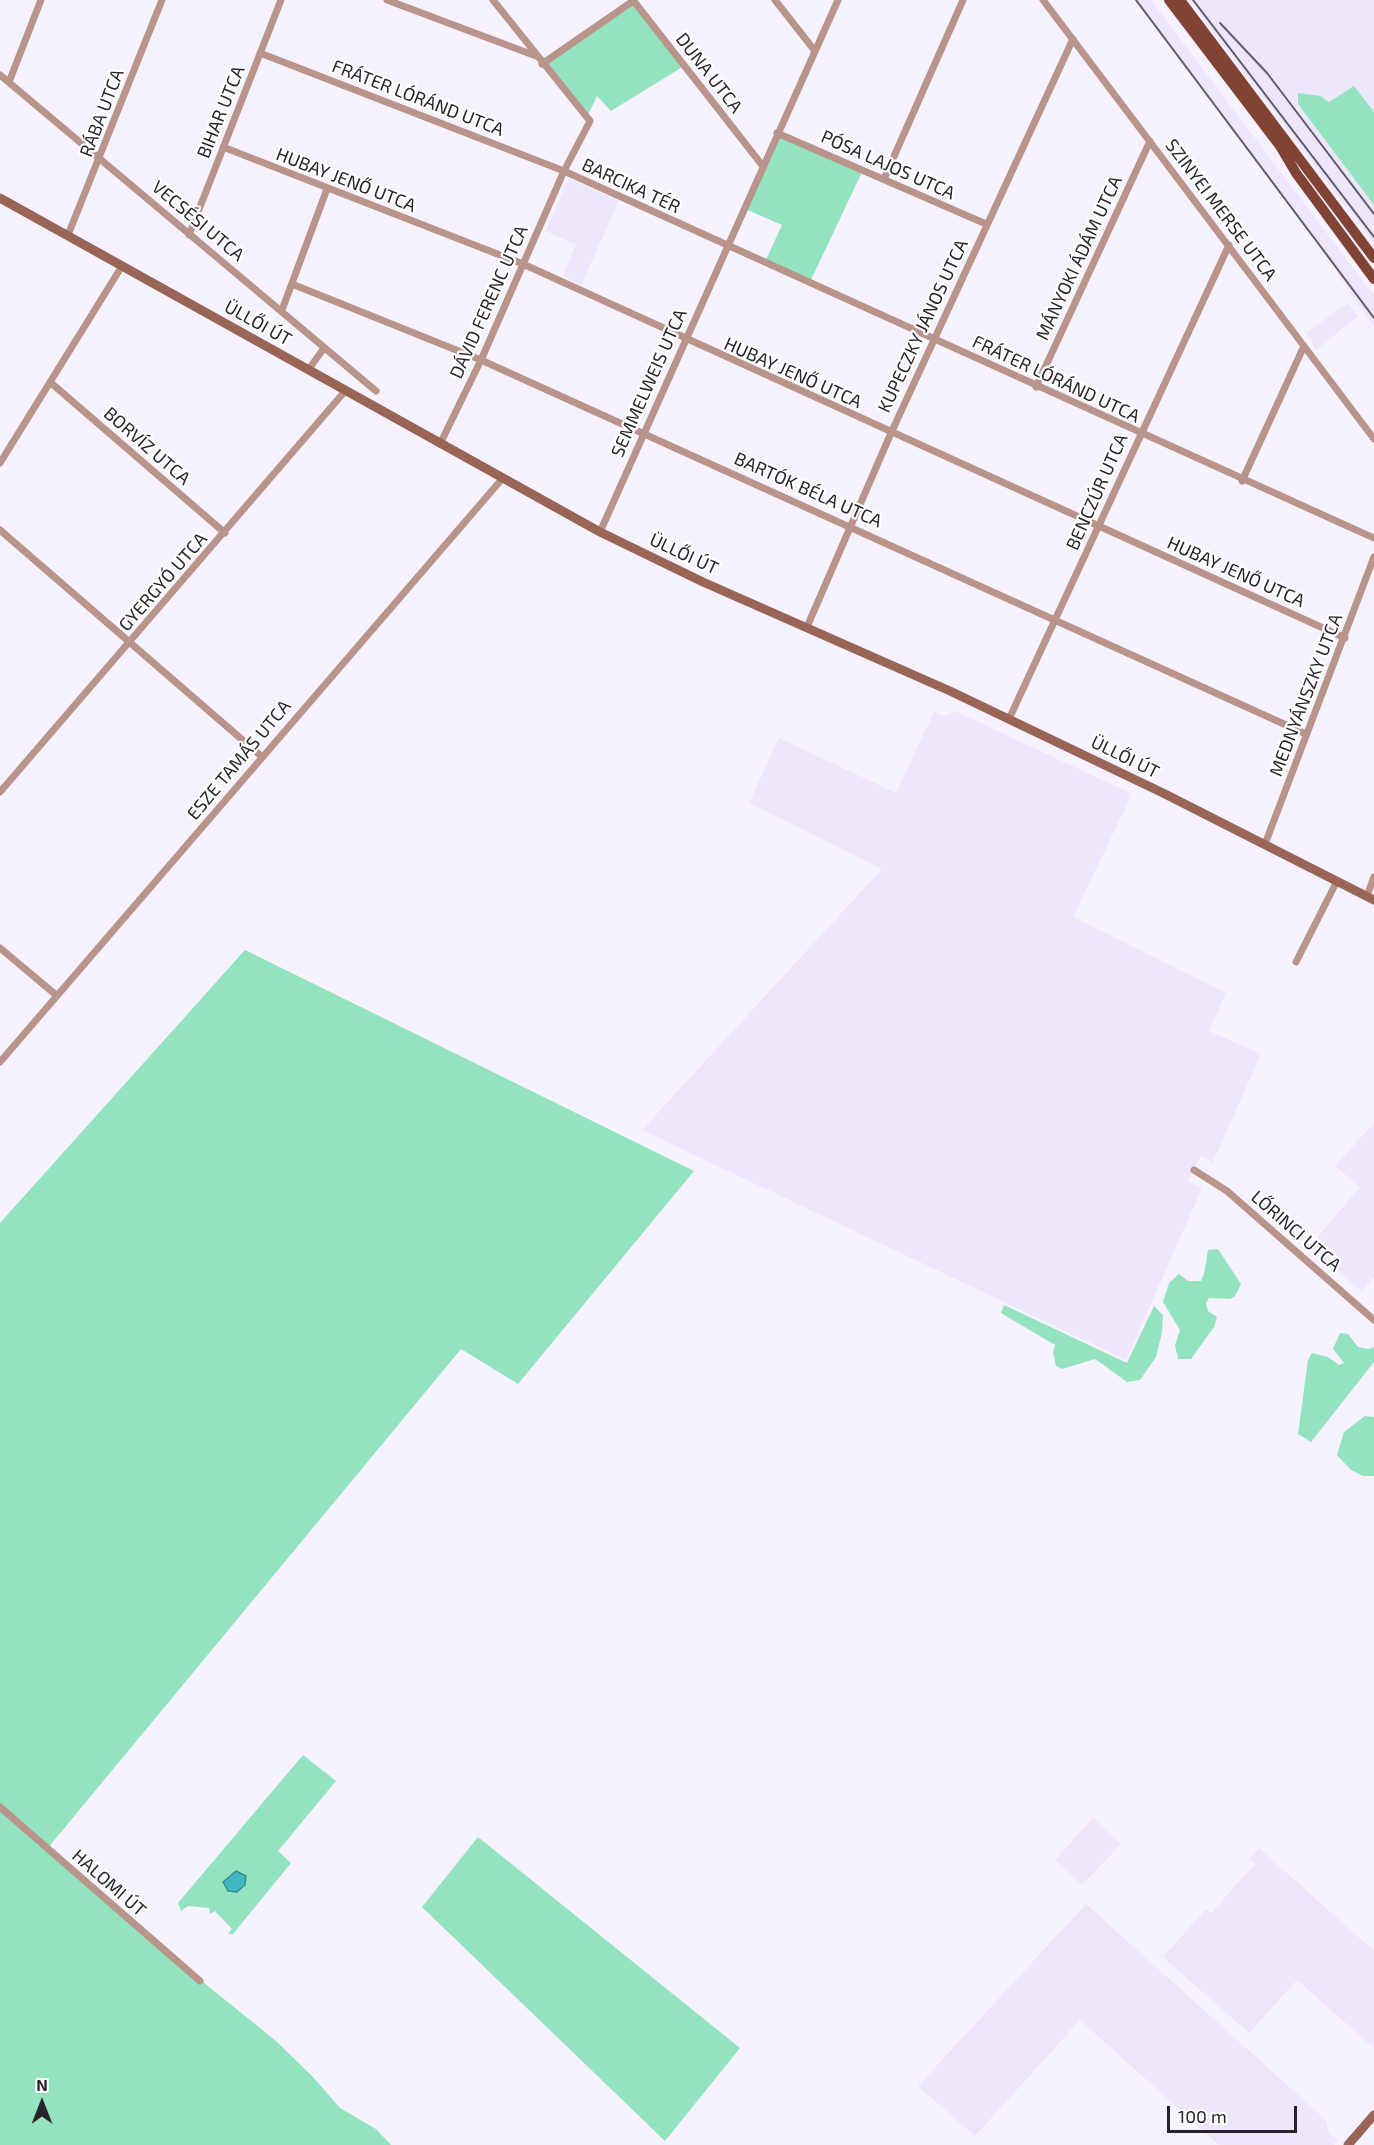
<!DOCTYPE html>
<html>
<head>
<meta charset="utf-8">
<style>
  body { margin:0 }
  #map { position:relative; width:1374px; height:2145px; overflow:hidden; background:#f6f2ff; font-family:"Exo 2",sans-serif }
  canvas { display:block }
  .north { position:absolute; left:12px; top:2073px; width:60px; height:60px; -webkit-text-stroke:4px #fff; paint-order:stroke; rotate:0deg; font-size:16px; font-weight:700; line-height:24px; text-align:center; color:#26242a }
  .north::after { content:''; display:block; margin:auto; width:21px; height:27px; background:#26242a; clip-path:polygon(50% 0,100% 100%,50% 72%,0 100%) }
  .scale { position:absolute; left:1167px; top:2106px; width:130px; height:27px; box-sizing:border-box; border:3px solid #26242a; border-top:0; padding-left:8px; font-size:18px; line-height:21px; white-space:nowrap; color:#26242a; -webkit-text-stroke:4px #fff; paint-order:stroke }
</style>
</head>
<body>
<div id="map">
<canvas width="1374" height="2145"></canvas>
<div class="north">N</div>
<div class="scale">100 m</div>
</div>
<script>
const ctx = document.querySelector('canvas').getContext('2d');
ctx.lineJoin = 'round';
function fill(path, color) { ctx.fillStyle = color; ctx.fill(path, 'evenodd'); }
const shape = rows => new Path2D(rows.map(r => 'M' + r).join(''));
function stroke(path, color, width, dash) { ctx.strokeStyle = color; ctx.lineWidth = width; ctx.lineCap = dash ? 'butt' : 'round'; ctx.setLineDash(dash || []); ctx.stroke(path); }
function drawText(font, color, halo, rows, align = 'center') {
  ctx.font = font + ' "Exo 2",sans-serif'; ctx.lineWidth = 4.5; ctx.setLineDash([]); ctx.textBaseline = 'middle'; ctx.strokeStyle = halo; ctx.fillStyle = color; for (const [text, x, y, turn = 0] of rows) {
    ctx.save(); ctx.translate(x, y); ctx.rotate((+turn || 0) * Math.PI / 180); ctx.textAlign = isNaN(turn) ? turn : align; if (halo) ctx.strokeText(text, 0, 0); ctx.fillText(text, 0, 0); ctx.restore();
  }
}
const built = shape([
  [1134,0,1151,0,1374,296,1374,328,1304,223],
  [1189,0,1374,0,1374,244],
  [569,179,619,201,581,285,563,276,576,245,546,231],
  [1348,303,1358,316,1316,350,1306,333],
  [955,711,1132,794,1073,917,1226,993,1209,1031,1261,1054,1213,1162,1201,1156,1188,1181,1202,1188,1126,1360,642,1130,882,869,749,803,779,738,896,793,934,712,944,716],
  [1374,1123,1374,1277,1361,1291,1310,1246,1360,1187,1335,1166],
  [1093,1818,1121,1844,1082,1885,1055,1860],
  [1259,1848,1374,1951,1374,2048,1297,1980,1249,2033,1163,1957,1206,1909,1211,1913,1255,1864,1249,1859],
  [1086,1904,1326,2120,1329,2133,1338,2140,1334,2145,1219,2145,1080,2020,975,2136,918,2086]
]);
const green = shape([
  [633,1,684,66,611,111,597,96,588,115,542,64],
  [1354,86,1374,112,1374,205,1298,104,1298,93,1320,96,1329,102],
  [777,133,863,170,809,284,764,264,782,225,743,208],
  [245,950,694,1171,518,1384,461,1349,47,1849,198,1978,276,2041,313,2077,340,2108,376,2129,391,2145,0,2145,0,1223],
  [1218,1249,1241,1284,1235,1296,1230,1299,1209,1298,1206,1303,1208,1311,1217,1317,1214,1327,1191,1359,1178,1359,1175,1345,1180,1330,1163,1302,1169,1283,1179,1274,1188,1281,1201,1281,1204,1274,1208,1250],
  [1004,1305,1127,1363,1154,1306,1163,1315,1162,1332,1156,1357,1140,1380,1127,1382,1095,1359,1062,1369,1056,1366,1053,1352,1055,1345,1001,1313],
  [1340,1333,1348,1334,1358,1347,1368,1349,1374,1347,1374,1362,1311,1442,1298,1434,1308,1360,1312,1353,1328,1357,1339,1365,1344,1363,1333,1349],
  [1365,1416,1374,1417,1374,1476,1363,1476,1351,1470,1337,1455,1344,1432],
  [303,1755,336,1781,278,1851,291,1863,233,1934,228,1934,232,1929,215,1911,210,1914,209,1908,188,1906,181,1911,178,1903],
  [478,1837,740,2048,665,2141,422,1907]
]);
const water = shape([
  [236,1871,246,1876,245,1885,237,1892,228,1891,223,1882,236,1871]
]);
const street = shape([
  [387,0,536,56],
  [633,0,762,165],
  [775,0,815,51],
  [1043,0,1374,439],
  [260,53,564,171,1374,538],
  [542,64,633,1],
  [0,75,376,391],
  [9,82,41,0],
  [777,133,986,224],
  [223,147,523,264,1345,638],
  [884,179,963,0],
  [68,235,162,0],
  [189,235,281,0],
  [292,284,481,360,1306,734],
  [282,310,327,189],
  [309,369,324,348],
  [50,382,225,533],
  [1036,387,1150,141],
  [440,444,481,360,564,171,590,121,493,0],
  [0,463,122,266],
  [1242,481,1304,346],
  [0,530,261,756],
  [600,532,838,0],
  [807,627,891,433,1073,39],
  [1009,719,1229,245],
  [0,792,346,390],
  [1265,844,1374,557],
  [1367,896,1374,877],
  [0,948,56,995],
  [1296,962,1337,881],
  [0,1062,502,479],
  [1194,1170,1227,1191,1374,1320],
  [0,1807,200,1981]
]);
const secondary = shape([
  [0,198,600,532,703,582,950,691,1163,793,1374,900],
  [1348,2145,1374,2115]
]);
const primary = shape([
  [1169,0,1280,146,1296,173,1374,279],
  [1180,0,1374,258]
]);
const rail = shape([
  [1136,0,1374,318],
  [1193,0,1374,237],
  [1220,23,1267,73,1374,214]
]);
const streetNames = [
  ["DUNA UTCA",709,73,52],
  ["FRÁTER LÓRÁND UTCA",418,98,21],
  ["BIHAR UTCA",221,112,-68],
  ["RÁBA UTCA",102,113,-69],
  ["PÓSA LAJOS UTCA",888,165,24],
  ["HUBAY JENŐ UTCA",346,180,21],
  ["BARCIKA TÉR",631,186,25],
  ["SZINYEI MERSE UTCA",1221,210,53],
  ["VECSÉSI UTCA",198,221,40],
  ["MÁNYOKI ÁDÁM UTCA",1079,258,-65],
  ["DÁVID FERENC UTCA",489,302,-66],
  ["ÜLLŐI ÚT",258,323,29],
  ["KUPECZKY JÁNOS UTCA",923,326,-65],
  ["HUBAY JENŐ UTCA",793,373,24],
  ["FRÁTER LÓRÁND UTCA",1056,379,25],
  ["SEMMELWEIS UTCA",649,383,-66],
  ["BORVÍZ UTCA",147,446,41],
  ["BARTÓK BÉLA UTCA",808,490,24],
  ["BENCZÚR UTCA",1097,492,-66],
  ["ÜLLŐI ÚT",684,554,25],
  ["HUBAY JENŐ UTCA",1236,572,24],
  ["GYERGYÓ UTCA",163,582,-49],
  ["MEDNYÁNSZKY UTCA",1306,695,-69],
  ["ÜLLŐI ÚT",1125,757,26],
  ["ESZE TAMÁS UTCA",239,760,-50],
  ["LŐRINCI UTCA",1296,1231,41],
  ["HALOMI ÚT",109,1883,41]
];
fill(built, '#ede6fd');
fill(green, '#94e3bf');
fill(water, '#41b8bf');
stroke(water, '#398c92', 1.5);
stroke(street, '#b9948a', 7);
stroke(secondary, '#996557', 9);
stroke(primary, '#814333', 10);
stroke(rail, '#605e66', 2);
drawText('18px', '#26242a', '#fff', streetNames);
</script>
</body>
</html>
